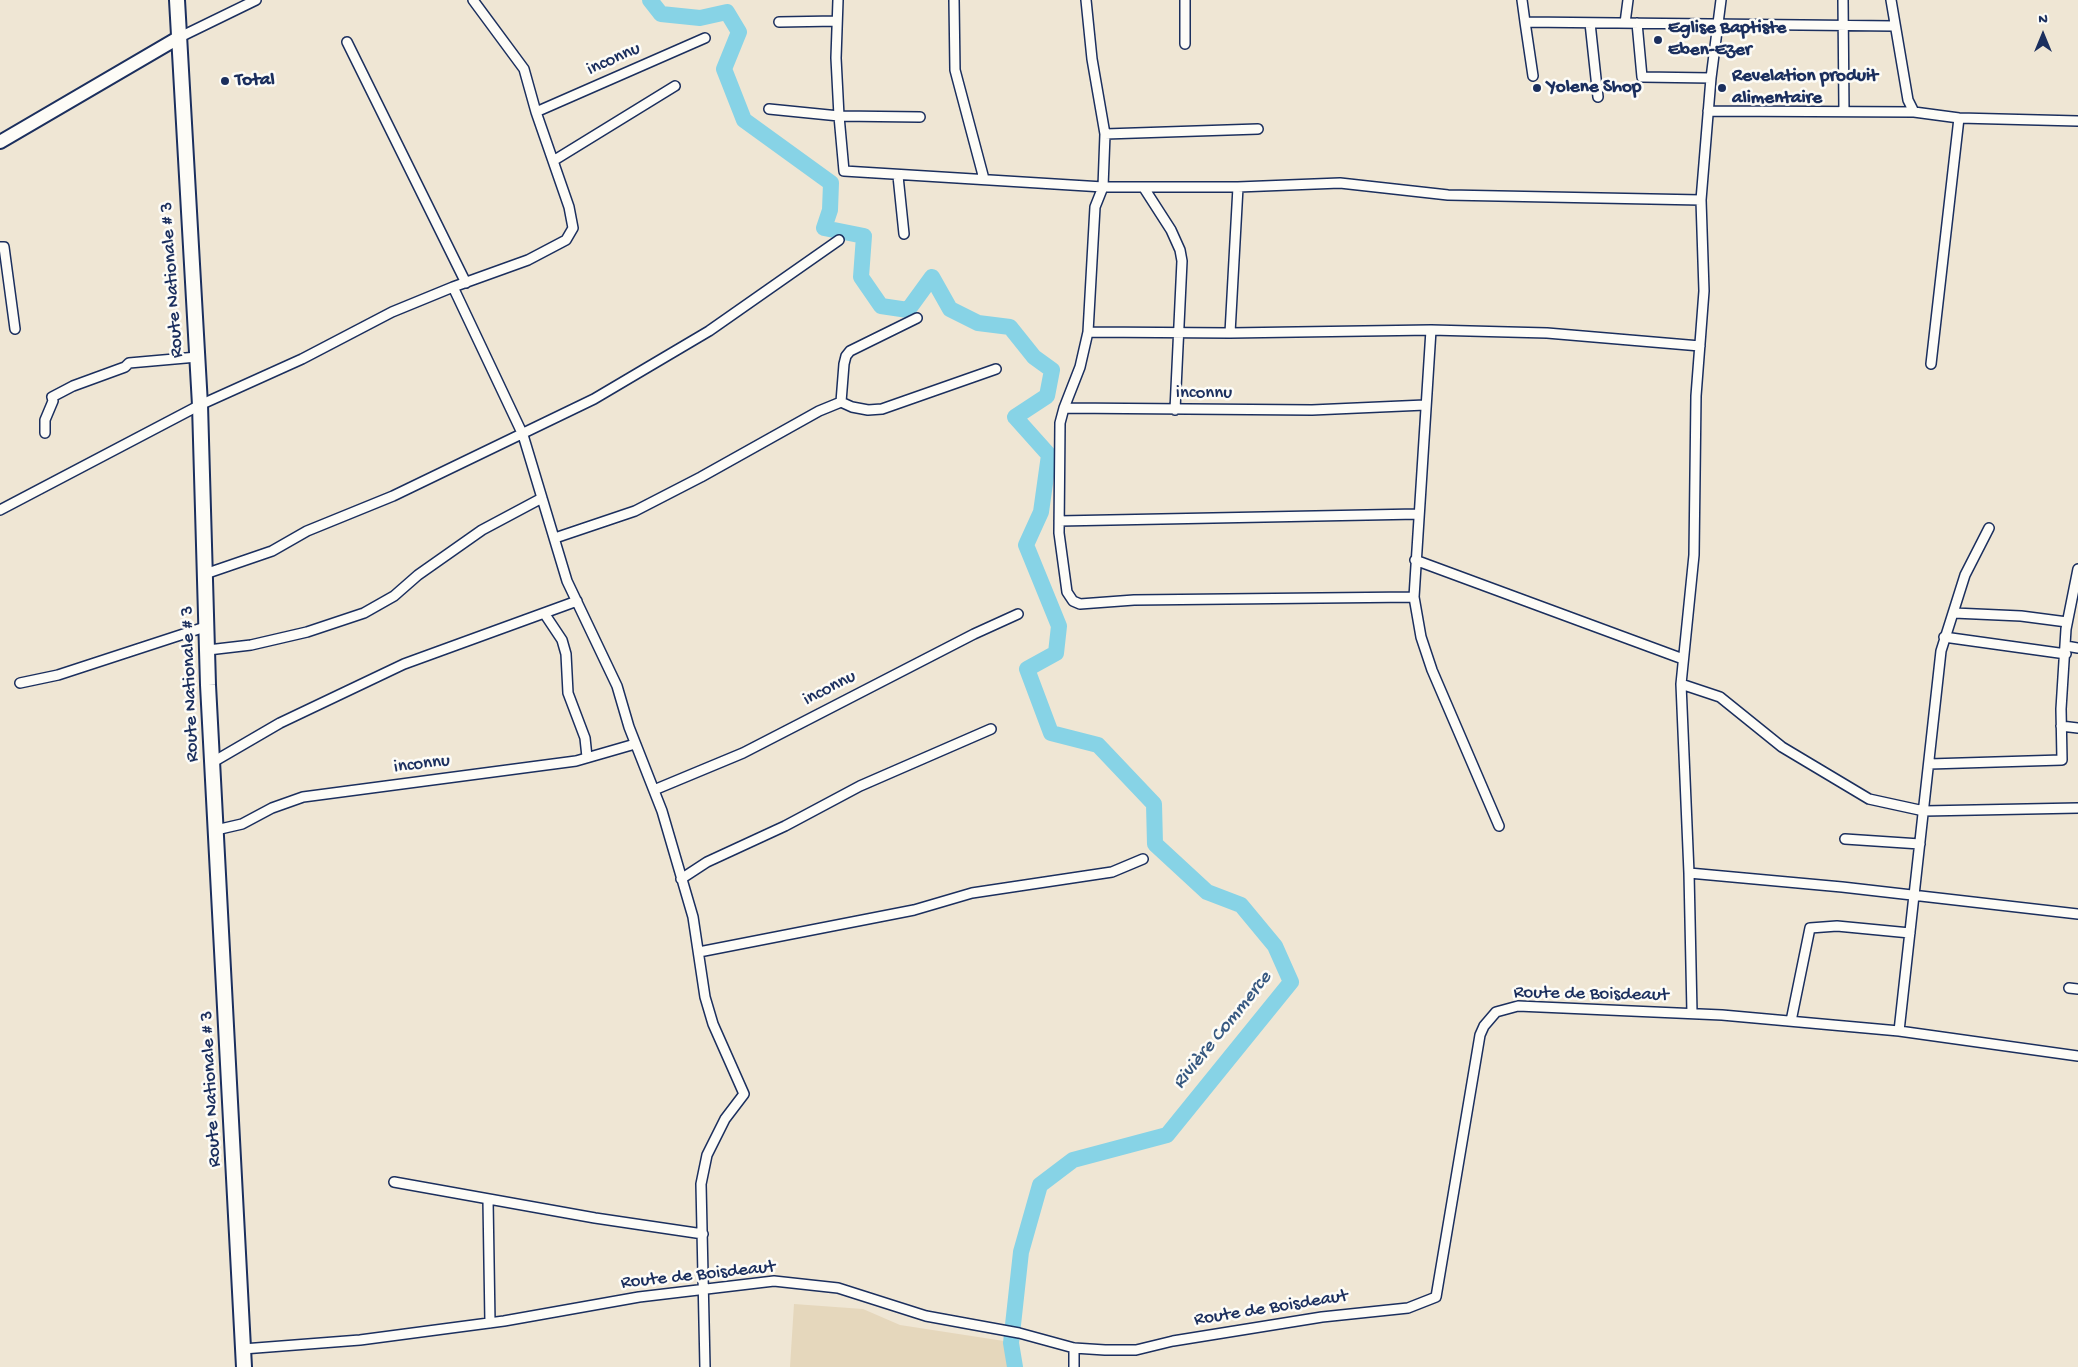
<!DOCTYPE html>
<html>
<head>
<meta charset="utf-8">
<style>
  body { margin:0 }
  #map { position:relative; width:2078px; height:1367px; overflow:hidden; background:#efe6d4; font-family:"Gochi Hand",sans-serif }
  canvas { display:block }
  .north { position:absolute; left:2018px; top:10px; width:50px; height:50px; -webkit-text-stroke:4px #fdfcf7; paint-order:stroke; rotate:0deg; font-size:14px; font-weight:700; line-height:20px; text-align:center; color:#1b2f5e }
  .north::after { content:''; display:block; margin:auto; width:18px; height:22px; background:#1b2f5e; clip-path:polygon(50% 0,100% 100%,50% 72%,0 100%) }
</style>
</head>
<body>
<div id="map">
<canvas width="2078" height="1367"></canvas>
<div class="north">N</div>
</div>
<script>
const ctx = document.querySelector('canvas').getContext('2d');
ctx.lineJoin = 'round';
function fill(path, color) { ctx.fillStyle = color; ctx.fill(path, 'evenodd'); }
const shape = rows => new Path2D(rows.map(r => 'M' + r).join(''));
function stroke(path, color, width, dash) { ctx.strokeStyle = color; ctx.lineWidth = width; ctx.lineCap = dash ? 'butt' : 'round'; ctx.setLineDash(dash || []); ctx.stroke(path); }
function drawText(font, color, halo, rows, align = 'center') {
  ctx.font = font + ' "Gochi Hand",sans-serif'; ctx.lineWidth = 5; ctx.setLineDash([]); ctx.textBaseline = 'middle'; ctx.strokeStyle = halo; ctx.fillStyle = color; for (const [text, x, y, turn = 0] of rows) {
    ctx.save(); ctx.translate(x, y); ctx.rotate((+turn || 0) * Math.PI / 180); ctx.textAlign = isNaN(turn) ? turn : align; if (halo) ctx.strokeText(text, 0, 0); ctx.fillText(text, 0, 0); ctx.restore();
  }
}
const built = shape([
  [794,1304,863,1309,900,1325,1004,1341,1010,1367,790,1367]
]);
const river = shape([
  [650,0,661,14,700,18,727,12,739,32,724,69,744,120,831,183,830,210,824,228,864,236,861,277,881,306,908,310,932,277,950,309,978,323,1010,327,1034,357,1052,370,1047,396,1015,417,1049,455,1041,512,1026,545,1059,626,1056,653,1027,669,1051,733,1098,745,1154,804,1155,844,1207,892,1241,905,1275,946,1291,982,1167,1135,1073,1160,1040,1185,1021,1252,1011,1343,1015,1367]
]);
const street = shape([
  [838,0,836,58,839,116,920,117],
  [954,0,955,70,984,179],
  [1086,0,1092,59,1105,134,1103,187,1095,207,1088,332,1080,367,1064,408,1312,410,1425,405],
  [1185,0,1185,44],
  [1522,0,1525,22,1894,26],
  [1843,0,1844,111],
  [1891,0,1908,100,1914,112],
  [779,22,837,21],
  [1525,22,1533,76],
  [1590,23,1598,97],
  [1625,23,1628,0],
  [1637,23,1642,77,1711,78],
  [178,38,256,0],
  [347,42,466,283],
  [769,109,839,116,844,171,1103,187,1238,187,1340,183,1448,195,1701,200],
  [1708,111,1914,112,1959,118,2078,121],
  [536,112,705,38],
  [1105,134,1258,129],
  [553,161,675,86],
  [898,176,904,234],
  [1238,187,1230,333,1431,330,1414,597,1421,637,1432,670,1499,826],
  [1144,188,1171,230,1180,250,1182,261,1175,410],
  [0,247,4,247,15,329],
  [453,287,528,260,566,240,573,228,569,207,536,112,524,69,473,0],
  [1431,330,1547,333,1700,346],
  [1088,332,1230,333],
  [1931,364,1959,118],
  [841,402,844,364,846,356,850,351,917,318],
  [1064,408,1060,423,1059,533,1067,592,1073,601,1080,604,1134,600,1414,597],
  [45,433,45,420,53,401,52,397,73,386,125,367,129,363,197,357],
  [0,510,200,405,302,359,392,312,453,287,523,435,567,581,617,686,629,727,662,811,693,917,705,997,713,1024,744,1094,725,1119,707,1155,701,1184,705,1367],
  [1059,521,1418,514],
  [555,538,635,511,701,477,819,411,841,402,852,407,868,410,882,409,996,369],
  [1415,560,1683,659],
  [205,574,272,551,307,531,393,496,594,399,709,331,839,240],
  [544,613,562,640,566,654,568,693,585,738,587,757],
  [1954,613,2021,616,2067,622],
  [1944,637,2066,654],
  [2066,646,2078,648],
  [208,650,251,645,307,632,364,613,394,596,418,575,482,530,542,498],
  [20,683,58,675,208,626],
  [1681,684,1720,697,1782,747,1869,799,1924,811,2078,808],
  [2061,726,2078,728],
  [213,762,280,723,404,664,577,601],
  [1929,764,2062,760,2061,709,2066,629,2078,569],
  [654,790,743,753,974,634,1018,614],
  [216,830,242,824,272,808,303,797,576,761,635,744],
  [1845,839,1920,844],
  [1689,873,1842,887,2078,914],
  [681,879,707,862,785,826,860,786,991,729],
  [699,952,914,910,972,893,1112,872,1143,859],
  [2069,988,2078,989],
  [1692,1013,1689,873,1681,684,1694,555,1696,396,1704,291,1701,200,1711,78,1721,0],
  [1791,1021,1810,928,1837,926,1910,933],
  [1899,1031,1941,651,1965,575,1989,528],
  [394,1182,595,1218,703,1234],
  [488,1200,490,1323],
  [243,1349,360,1340,504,1321,639,1297,774,1281,838,1288,926,1316,1019,1333,1074,1348,1105,1350,1136,1350,1173,1341,1322,1317,1408,1308,1436,1297,1480,1035,1484,1026,1496,1012,1518,1006,1722,1015,1899,1031,2078,1056],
  [1074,1367,1074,1348]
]);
const secondary = shape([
  [0,142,178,38]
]);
const primary = shape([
  [177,0,200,405,208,685,244,1367]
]);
const markers = [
  [1658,40,5,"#1b2f5e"],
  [225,81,5,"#1b2f5e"],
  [1537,88,5,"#1b2f5e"],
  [1722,88,5,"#1b2f5e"]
];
const poiNames = [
  ["Eglise Baptiste",1668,29],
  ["Eben-Ezer",1668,51],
  ["Revelation produit",1732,77],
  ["alimentaire",1732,99],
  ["Total",235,81],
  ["Yolene Shop",1547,88]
];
const streetNames = [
  ["inconnu",614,60,-24],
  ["Route Nationale # 3",173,280,-94],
  ["inconnu",1204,394],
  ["Route Nationale # 3",191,684,-92],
  ["inconnu",830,689,-27],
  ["inconnu",422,765,-7],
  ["Route de Boisdeaut",1591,995,1],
  ["Route Nationale # 3",212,1089,-93],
  ["Route de Boisdeaut",698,1276,-6],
  ["Route de Boisdeaut",1271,1309,-9]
];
const waterNames = [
  ["Rivière Commerce",1223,1031,-51]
];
fill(built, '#e5d7bc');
stroke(river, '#87d3e6', 16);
stroke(street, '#1b2f5e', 12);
stroke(secondary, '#1b2f5e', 16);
stroke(primary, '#1b2f5e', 18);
stroke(street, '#fdfcf7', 9);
stroke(secondary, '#fdfcf7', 12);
stroke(primary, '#fdfcf7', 14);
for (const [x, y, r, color] of markers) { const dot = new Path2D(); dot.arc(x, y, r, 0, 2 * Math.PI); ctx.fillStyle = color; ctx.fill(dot); stroke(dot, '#fdfcf7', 2); }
drawText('bold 19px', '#1b2f5e', '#fdfcf7', poiNames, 'left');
drawText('19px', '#1b2f5e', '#fdfcf7', streetNames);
drawText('italic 20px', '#365880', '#fdfcf7', waterNames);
</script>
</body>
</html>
